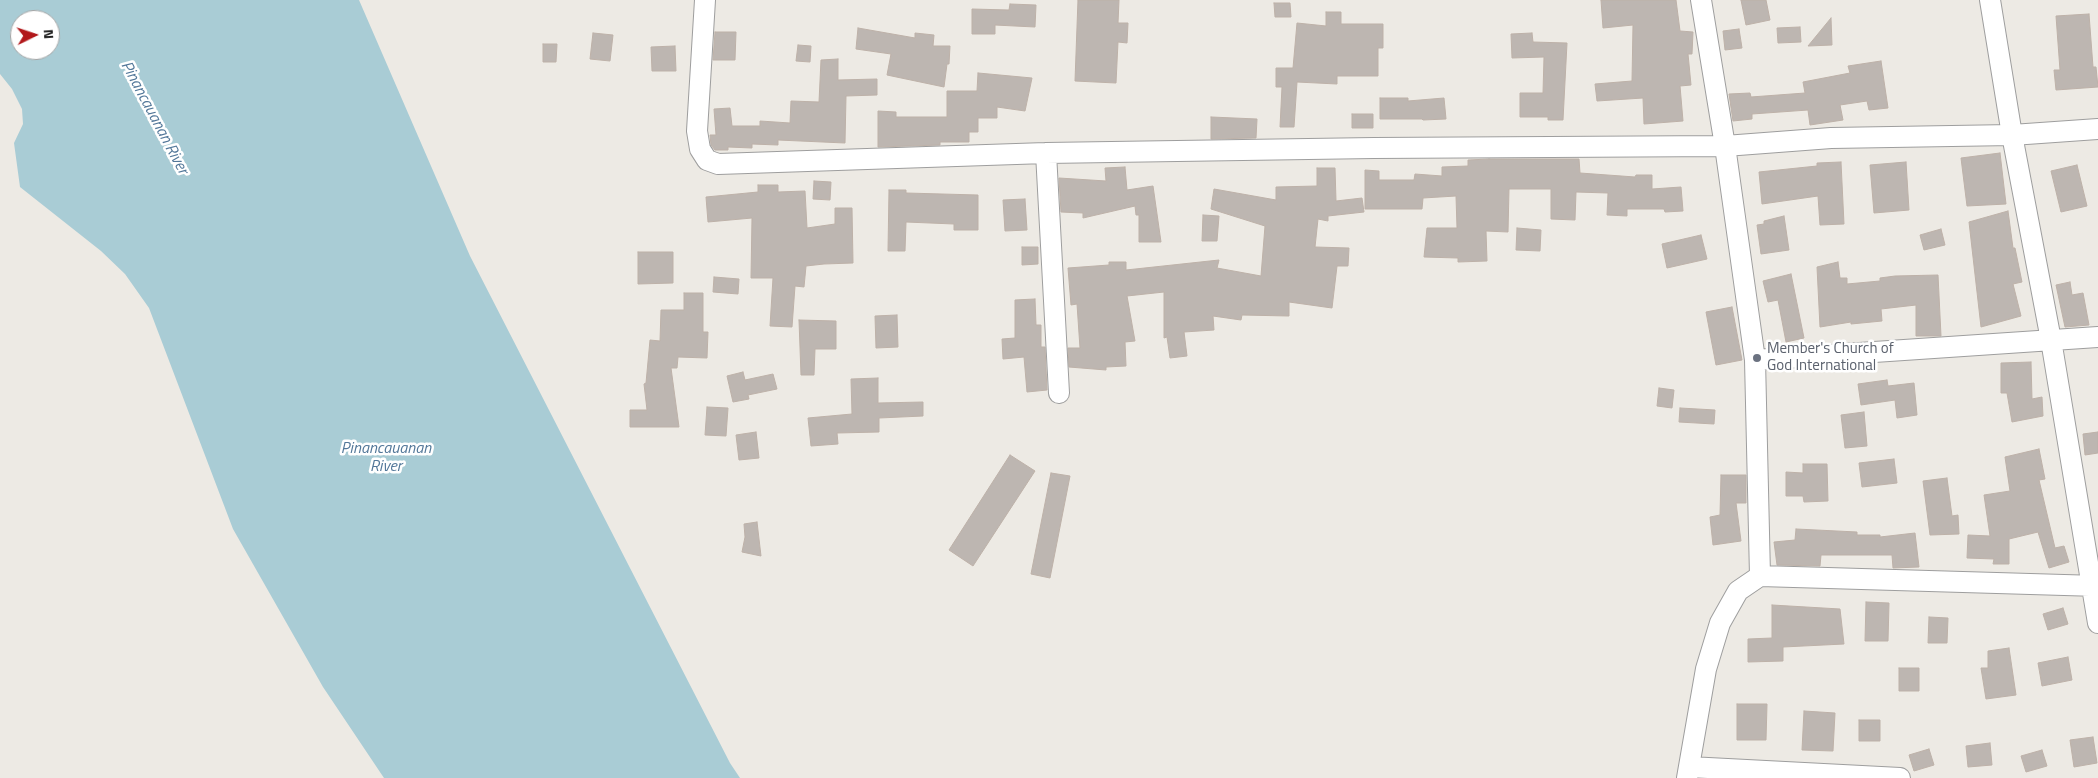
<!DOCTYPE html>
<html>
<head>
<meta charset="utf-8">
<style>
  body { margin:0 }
  #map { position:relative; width:2098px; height:778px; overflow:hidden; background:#edeae4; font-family:"Titillium Web",sans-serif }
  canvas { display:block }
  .north { position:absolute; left:10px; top:10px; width:50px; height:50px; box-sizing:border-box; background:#fff; border:1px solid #a5a5a5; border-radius:50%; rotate:86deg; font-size:14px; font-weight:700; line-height:20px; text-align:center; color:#1d1d1d }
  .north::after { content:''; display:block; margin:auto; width:18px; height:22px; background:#b2181b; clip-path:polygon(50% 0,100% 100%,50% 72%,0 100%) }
</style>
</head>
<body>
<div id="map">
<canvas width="2098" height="778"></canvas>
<div class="north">N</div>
</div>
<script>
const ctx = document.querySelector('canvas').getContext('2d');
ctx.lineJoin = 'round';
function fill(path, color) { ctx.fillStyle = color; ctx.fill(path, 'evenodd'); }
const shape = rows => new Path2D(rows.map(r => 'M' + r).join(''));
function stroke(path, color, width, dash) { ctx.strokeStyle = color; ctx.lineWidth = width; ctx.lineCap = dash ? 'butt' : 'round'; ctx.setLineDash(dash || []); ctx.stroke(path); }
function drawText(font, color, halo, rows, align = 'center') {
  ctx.font = font + ' "Titillium Web",sans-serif'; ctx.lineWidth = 5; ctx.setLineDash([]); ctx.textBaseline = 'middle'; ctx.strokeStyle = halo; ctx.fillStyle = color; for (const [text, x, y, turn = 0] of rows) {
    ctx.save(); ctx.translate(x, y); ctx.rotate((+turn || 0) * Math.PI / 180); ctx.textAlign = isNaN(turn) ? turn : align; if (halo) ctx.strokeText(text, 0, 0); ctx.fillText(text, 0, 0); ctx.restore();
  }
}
const water = shape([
  [0,0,359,0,470,256,730,763,740,778,384,778,323,687,233,529,149,308,125,274,101,251,20,187,14,143,23,124,22,109,12,89,0,74],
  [20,20,50,20,50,50,20,50]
]);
const building = shape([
  [1078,0,1119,0,1118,23,1128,23,1127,43,1118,42,1116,83,1075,81,1078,0],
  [1601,0,1676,0,1680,31,1693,32,1692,54,1688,54,1691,85,1680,86,1683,121,1644,124,1643,98,1597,101,1595,84,1632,81,1633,25,1603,28,1601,0],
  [1741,0,1766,0,1770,20,1746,25,1741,0],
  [1274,3,1290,3,1291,17,1275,17,1274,3],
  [1010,4,1036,5,1035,27,995,25,995,34,972,34,972,9,1009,10,1010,4],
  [1326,12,1341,12,1341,24,1383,24,1383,48,1378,48,1378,76,1337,76,1337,84,1297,82,1294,127,1280,127,1282,87,1276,87,1276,68,1293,68,1297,23,1326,26,1326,12],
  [2089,14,2093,67,2096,67,2098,87,2056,90,2054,70,2060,70,2056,16,2089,14],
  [1831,18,1832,45,1808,46,1831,18],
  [1800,27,1801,42,1778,43,1777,28,1800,27],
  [858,28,915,38,915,33,934,35,933,46,950,46,949,64,947,64,944,87,887,75,891,54,856,49,858,28],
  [1739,29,1742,48,1725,50,1723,31,1739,29],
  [715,32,736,32,735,60,713,60,715,32],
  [593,33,613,35,610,61,590,59,593,33],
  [1532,33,1533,42,1567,43,1563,120,1548,120,1548,117,1520,117,1520,93,1543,93,1544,57,1512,58,1511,34,1532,33],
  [543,44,557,44,556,62,543,62,543,44],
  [798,45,811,46,810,62,796,61,798,45],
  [675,46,676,71,652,71,651,47,675,46],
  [838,59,838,80,877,79,877,95,846,96,845,143,778,140,778,145,752,144,752,148,728,147,728,150,715,150,711,145,710,135,716,135,714,109,730,108,732,126,760,126,760,121,790,123,791,101,819,102,821,60,838,59],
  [1881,61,1888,108,1869,110,1867,101,1840,105,1843,120,1810,125,1808,110,1752,114,1752,119,1733,121,1729,94,1750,93,1751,97,1805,93,1803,82,1850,73,1848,66,1881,61],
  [978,73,1032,78,1025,111,997,107,997,118,978,118,978,132,969,132,969,142,940,142,940,145,878,147,878,111,896,112,896,117,947,117,947,91,977,91,978,73],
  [1380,98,1408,98,1408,101,1444,98,1446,119,1423,120,1422,119,1380,119,1380,98],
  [1352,114,1373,114,1373,128,1352,128,1352,114],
  [1211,117,1257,119,1256,138,1211,139,1211,117],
  [2000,153,2006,204,1967,206,1961,158,2000,153],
  [1489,159,1579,159,1580,173,1635,177,1636,175,1652,175,1652,189,1681,187,1683,211,1665,212,1664,209,1627,209,1627,216,1607,215,1608,193,1576,192,1575,220,1551,219,1551,189,1509,189,1508,232,1486,231,1487,261,1458,262,1458,258,1424,257,1427,228,1457,228,1456,196,1423,198,1422,209,1365,209,1365,170,1379,171,1379,180,1414,180,1415,174,1442,176,1442,167,1468,166,1468,160,1489,159],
  [1841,162,1844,224,1820,225,1818,196,1762,204,1759,172,1817,166,1817,163,1841,162],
  [1906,162,1909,210,1874,213,1870,165,1906,162],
  [2077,165,2087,206,2061,212,2051,171,2077,165],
  [1125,167,1127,190,1153,186,1161,242,1139,242,1139,215,1136,215,1135,206,1083,218,1083,213,1061,212,1059,178,1106,181,1105,168,1125,167],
  [1317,168,1335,168,1336,201,1362,198,1364,212,1328,216,1328,221,1318,219,1315,247,1349,248,1348,266,1337,266,1332,308,1289,302,1289,316,1242,315,1241,320,1213,316,1214,330,1184,332,1187,356,1170,358,1167,337,1164,338,1164,292,1127,296,1135,341,1125,342,1126,366,1106,367,1106,370,1069,367,1068,348,1080,348,1077,304,1071,305,1068,268,1109,265,1109,262,1126,262,1126,270,1219,260,1217,268,1261,276,1265,226,1211,209,1214,189,1276,200,1276,187,1317,186,1317,168],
  [814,181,831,182,830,200,813,199,814,181],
  [758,185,778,185,778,192,805,191,807,228,835,224,835,208,852,208,853,263,824,264,806,266,804,287,795,286,792,327,770,326,773,278,751,278,752,218,708,222,706,197,758,192,758,185],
  [889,190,906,190,906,193,978,195,978,230,954,230,954,224,906,222,905,251,888,251,889,190],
  [1025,199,1027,230,1005,231,1003,200,1025,199],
  [2008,211,2013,248,2015,248,2022,282,2013,284,2021,316,1981,327,1969,222,2008,211],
  [1203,215,1219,216,1217,241,1202,241,1203,215],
  [1784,216,1789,250,1761,254,1757,225,1764,224,1764,221,1784,216],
  [1517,228,1541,230,1540,251,1516,250,1517,228],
  [1941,229,1945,245,1924,250,1920,235,1941,229],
  [1701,235,1707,259,1667,268,1662,244,1701,235],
  [1022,247,1038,247,1038,264,1022,265,1022,247],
  [638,252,673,252,673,283,638,284,638,252],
  [1838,262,1840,278,1847,278,1847,284,1880,281,1880,278,1895,276,1938,275,1941,336,1916,336,1916,305,1881,309,1882,321,1851,324,1851,322,1820,327,1817,267,1838,262],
  [1791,274,1804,338,1786,342,1778,300,1768,302,1763,281,1791,274],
  [714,277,739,279,738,294,713,292,714,277],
  [2070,282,2072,295,2083,293,2089,325,2065,327,2056,285,2070,282],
  [684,293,703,293,703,332,708,332,707,358,678,357,677,368,671,368,679,427,630,427,630,410,647,410,644,384,646,383,650,340,660,341,661,310,684,310,684,293],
  [1035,299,1036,325,1041,325,1041,347,1045,347,1047,390,1027,392,1024,357,1003,359,1002,339,1015,338,1015,300,1035,299],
  [1732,307,1742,360,1716,365,1706,312,1732,307],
  [897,315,898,347,876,348,875,316,897,315],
  [799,320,836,321,836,349,815,349,814,375,801,375,799,320],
  [2031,362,2032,399,2042,397,2043,416,2012,422,2007,393,2001,393,2001,363,2031,362],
  [743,372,745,380,773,374,777,389,748,395,749,399,733,402,727,376,743,372],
  [878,378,878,403,923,402,923,416,879,418,879,432,837,433,838,444,811,446,808,418,852,414,851,379,878,378],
  [1887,380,1888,386,1914,383,1917,415,1897,418,1895,400,1861,405,1858,384,1887,380],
  [1659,388,1674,390,1672,408,1657,406,1659,388],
  [707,407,728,408,726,436,705,435,707,407],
  [1680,408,1715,410,1714,424,1679,422,1680,408],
  [1864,412,1867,446,1845,448,1841,415,1864,412],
  [756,432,759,458,739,460,736,435,756,432],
  [2098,432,2098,453,2085,455,2083,434,2098,432],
  [2039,449,2045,479,2039,480,2055,548,2064,546,2069,562,2049,568,2038,532,2009,539,2009,564,1993,564,1994,559,1967,558,1968,535,1990,536,1984,495,2010,491,2005,457,2039,449],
  [1010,455,1035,471,973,566,949,550,1010,455],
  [1894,459,1897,483,1862,487,1859,463,1894,459],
  [1803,464,1827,464,1828,501,1804,502,1803,496,1786,496,1786,472,1803,473,1803,464],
  [1051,473,1070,476,1050,578,1031,574,1051,473],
  [1721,475,1746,475,1746,503,1736,503,1741,541,1713,545,1710,517,1720,515,1721,475],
  [1947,478,1952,516,1958,515,1959,534,1930,535,1923,481,1947,478],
  [757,522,761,556,742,552,745,537,744,524,757,522],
  [1796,529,1857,532,1857,535,1880,535,1880,537,1915,533,1919,567,1893,568,1892,555,1821,555,1820,566,1777,565,1774,542,1795,540,1796,529],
  [1866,602,1889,603,1888,641,1865,641,1866,602],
  [1772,605,1840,609,1844,644,1783,647,1783,661,1748,662,1748,639,1772,638,1772,605],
  [2063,608,2068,624,2048,630,2043,614,2063,608],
  [1929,617,1948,618,1947,643,1928,643,1929,617],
  [2009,648,2016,695,1986,699,1981,668,1988,668,1988,651,2009,648],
  [2068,657,2072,680,2042,686,2038,663,2068,657],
  [1899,668,1919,668,1919,691,1899,691,1899,668],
  [1737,704,1767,704,1766,740,1737,740,1737,704],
  [1804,711,1835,713,1833,751,1802,750,1804,711],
  [1859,720,1880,720,1880,741,1859,741,1859,720],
  [2093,737,2097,763,2074,767,2070,740,2093,737],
  [1990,743,1992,765,1968,767,1966,746,1990,743],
  [1929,749,1934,765,1914,771,1909,755,1929,749],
  [2042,750,2047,766,2026,772,2021,756,2042,750]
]);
const street = shape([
  [705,0,697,131,700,149,707,160,718,164,1046,153,1374,148,1725,146,1831,138,2012,135,2098,129],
  [1701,0,1725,146,1755,360,1760,576],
  [1990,0,2012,135,2051,340,2098,623],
  [1046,153,1059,393],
  [1755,360,2098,337],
  [1689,767,1900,778],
  [1687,778,1706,669,1720,623,1738,591,1760,576,2098,586]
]);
const markers = [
  [1757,358,5,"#6b7280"]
];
const worshipNames = [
  ["Member's Church of",1767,349],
  ["God International",1767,366]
];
const waterNames = [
  ["Pinancauanan River",154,118,62],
  ["Pinancauanan",386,449],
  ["River",386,467]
];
fill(water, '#a9ccd5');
fill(building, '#bdb6b1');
stroke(building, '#bdb1a8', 1);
stroke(street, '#9e9e9e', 22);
stroke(street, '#fff', 20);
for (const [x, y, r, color] of markers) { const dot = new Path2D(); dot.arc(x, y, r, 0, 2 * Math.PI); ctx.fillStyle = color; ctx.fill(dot); stroke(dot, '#fff', 2); }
drawText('15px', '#5b616d', '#fff', worshipNames, 'left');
drawText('italic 16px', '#527799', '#fff', waterNames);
</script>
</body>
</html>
